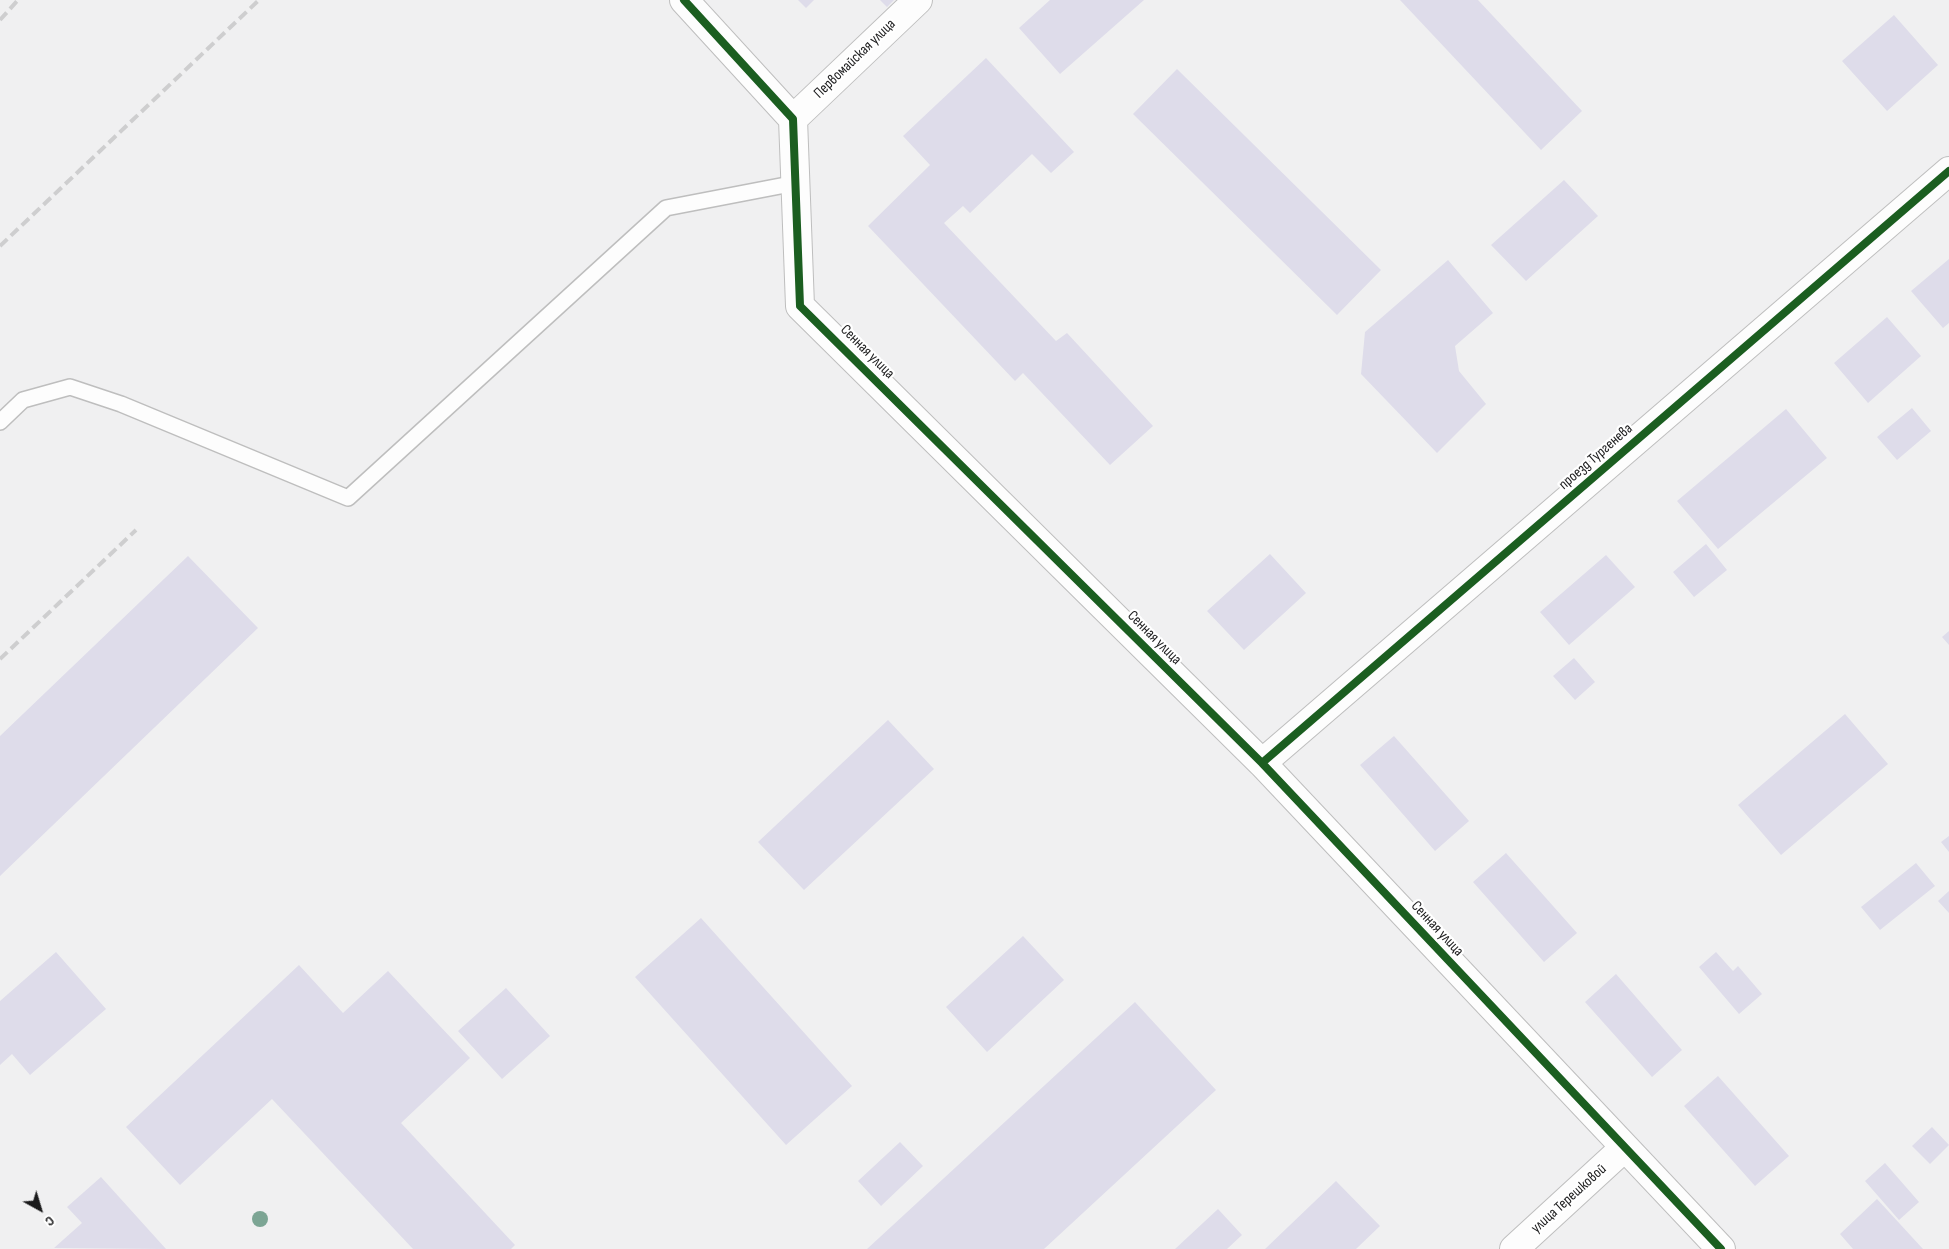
<!DOCTYPE html>
<html>
<head>
<meta charset="utf-8">
<style>
  body { margin:0 }
  #map { position:relative; width:1949px; height:1249px; overflow:hidden; background:#f0f0f1; font-family:"Sofia Sans Condensed",sans-serif }
  canvas { display:block }
  .north { position:absolute; left:15px; top:1184px; width:50px; height:50px; -webkit-text-stroke:4px #fff; paint-order:stroke; rotate:141deg; font-size:14px; font-weight:700; line-height:20px; text-align:center; color:#1a1a1b }
  .north::after { content:''; display:block; margin:auto; width:18px; height:22px; background:#1a1a1b; clip-path:polygon(50% 0,100% 100%,50% 72%,0 100%) }
</style>
</head>
<body>
<div id="map">
<canvas width="1949" height="1249"></canvas>
<div class="north">С</div>
</div>
<script>
const ctx = document.querySelector('canvas').getContext('2d');
ctx.lineJoin = 'round';
function fill(path, color) { ctx.fillStyle = color; ctx.fill(path, 'evenodd'); }
const shape = rows => new Path2D(rows.map(r => 'M' + r).join(''));
function stroke(path, color, width, dash) { ctx.strokeStyle = color; ctx.lineWidth = width; ctx.lineCap = dash ? 'butt' : 'round'; ctx.setLineDash(dash || []); ctx.stroke(path); }
function drawText(font, color, halo, rows, align = 'center') {
  ctx.font = font + ' "Sofia Sans Condensed",sans-serif'; ctx.lineWidth = 4.5; ctx.setLineDash([]); ctx.textBaseline = 'middle'; ctx.strokeStyle = halo; ctx.fillStyle = color; for (const [text, x, y, turn = 0] of rows) {
    ctx.save(); ctx.translate(x, y); ctx.rotate((+turn || 0) * Math.PI / 180); ctx.textAlign = isNaN(turn) ? turn : align; if (halo) ctx.strokeText(text, 0, 0); ctx.fillText(text, 0, 0); ctx.restore();
  }
}
const building = shape([
  [798,0,814,0,806,8],
  [880,0,894,0,887,7],
  [1050,0,1144,0,1060,74,1019,28],
  [1400,0,1478,0,1582,111,1541,150],
  [1894,15,1938,65,1887,111,1842,61],
  [986,58,1074,152,1051,173,1032,154,970,213,963,206,944,223,1056,341,1067,333,1153,426,1110,465,1023,373,1015,381,868,226,930,165,903,136],
  [1177,69,1381,270,1337,315,1133,114],
  [1564,180,1598,216,1526,281,1491,245],
  [1949,259,1949,323,1943,328,1911,291],
  [1448,260,1493,313,1455,346,1459,371,1486,404,1437,453,1361,374,1365,332],
  [1887,317,1921,356,1868,403,1834,363],
  [1912,408,1931,431,1897,460,1877,437],
  [1786,409,1827,458,1718,549,1677,501],
  [1706,544,1727,570,1694,597,1673,572],
  [1270,554,1306,593,1244,650,1207,611],
  [1606,555,1635,587,1569,645,1540,612],
  [188,556,258,628,0,876,0,736],
  [1949,631,1949,645,1942,637],
  [1574,658,1595,682,1575,700,1553,676],
  [1845,714,1888,764,1781,855,1738,805],
  [888,720,934,769,804,890,758,842],
  [1394,736,1469,821,1435,851,1360,765],
  [1949,836,1949,852,1941,842],
  [1506,853,1577,933,1544,962,1473,882],
  [1916,863,1935,886,1880,930,1861,907],
  [1949,891,1949,913,1938,901],
  [701,918,852,1086,786,1145,635,977],
  [1023,936,1064,980,987,1052,946,1007],
  [56,952,106,1009,30,1075,12,1054,0,1065,0,1001],
  [1716,952,1733,971,1738,966,1762,994,1739,1014,1699,967],
  [299,965,343,1013,388,971,470,1058,401,1123,515,1245,511,1249,413,1249,272,1099,180,1185,126,1127],
  [1616,974,1682,1050,1652,1077,1585,1002],
  [506,988,550,1036,502,1079,458,1031],
  [1135,1002,1216,1090,1044,1249,867,1249],
  [1718,1076,1789,1156,1755,1186,1684,1106],
  [1932,1127,1949,1145,1930,1164,1912,1146],
  [900,1142,923,1166,881,1206,858,1181],
  [1885,1163,1919,1202,1899,1220,1865,1181],
  [101,1177,166,1249,54,1248,82,1223,67,1207],
  [1336,1181,1380,1226,1356,1249,1265,1249],
  [1877,1199,1923,1249,1853,1249,1840,1234],
  [1218,1209,1242,1235,1227,1249,1175,1249]
]);
const lane = shape([
  [0,422,23,400,70,387,121,404,348,498,666,208,796,183]
]);
const street = shape([
  [684,0,793,119,800,306,1262,763,1721,1249],
  [793,119,918,0],
  [1262,763,1949,171],
  [1514,1249,1624,1148]
]);
const rail = shape([
  [0,20,18,0],
  [0,246,259,0],
  [0,659,136,530]
]);
const cycleway = shape([
  [684,0,793,119,800,306,1262,763,1721,1249],
  [1262,763,1949,171]
]);
const trees = [
  [260,1219]
];
const streetNames = [
  ["Первомайская улица",855,59,-44],
  ["Сенная улица",867,352,45],
  ["проезд Тургенева",1596,457,-41],
  ["Сенная улица",1154,638,45],
  ["Сенная улица",1437,929,47],
  ["улица Терешковой",1569,1199,-42]
];
fill(building, '#dedcea');
stroke(lane, '#bebebe', 18);
stroke(street, '#bebebe', 30);
stroke(lane, '#fdfdfd', 15);
stroke(street, '#fdfdfd', 28);
stroke(rail, '#cececf', 4, [10, 5]);
stroke(cycleway, '#1b5e20', 8);
ctx.fillStyle = '#7ca594';
for (const [x, y] of trees) { ctx.beginPath(); ctx.arc(x, y, 8, 0, 2 * Math.PI); ctx.fill(); }
drawText('15px', '#1a1a1b', '#fff', streetNames);
</script>
</body>
</html>
